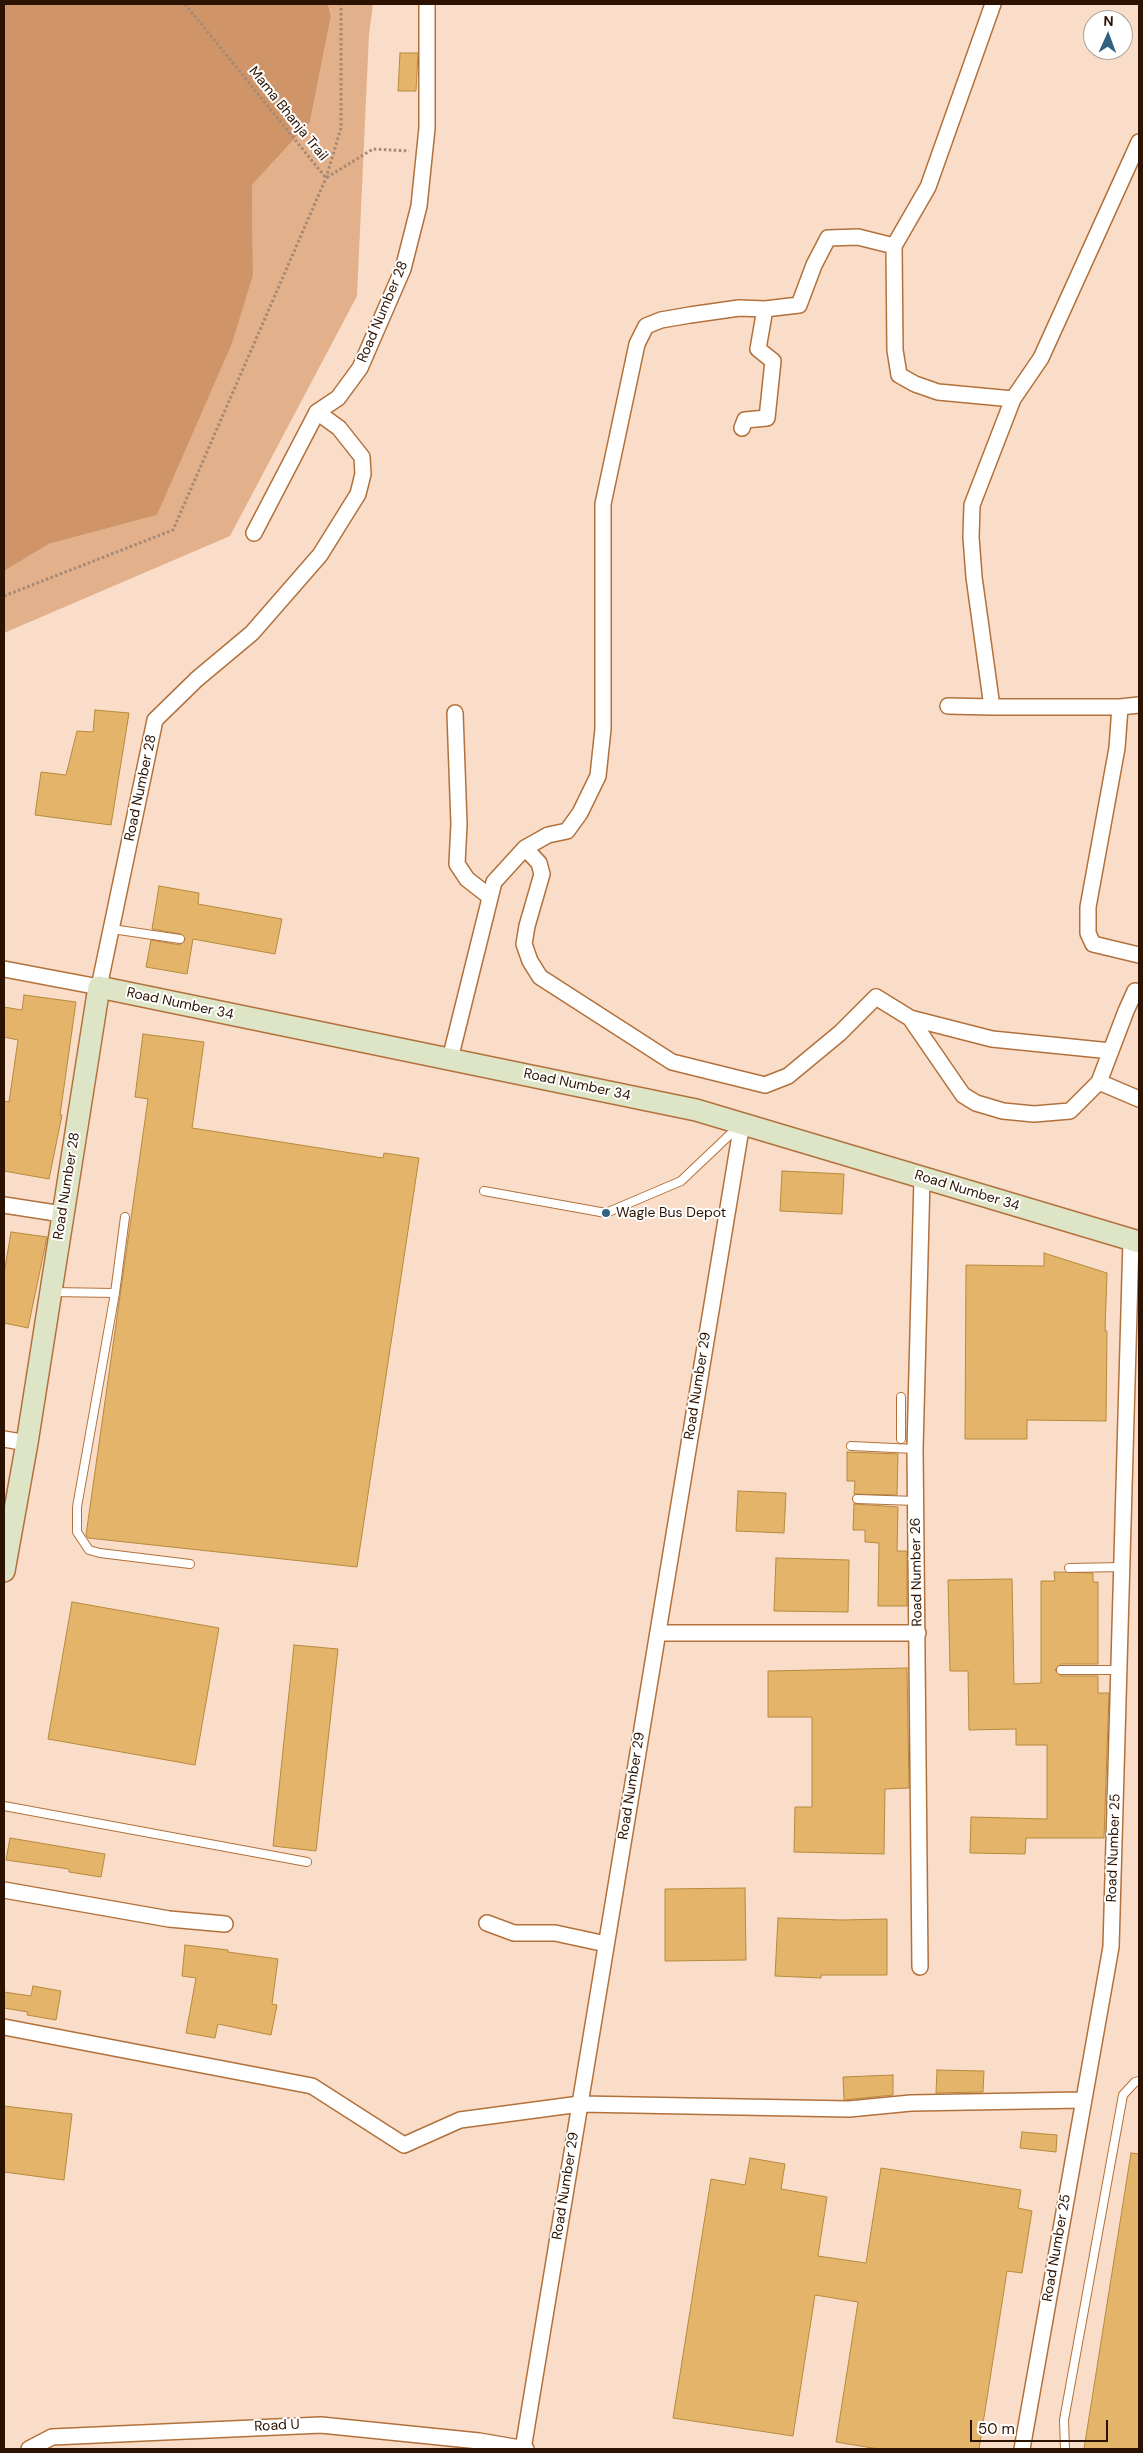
<!DOCTYPE html>
<html>
<head>
<meta charset="utf-8">
<style>
  body { margin:0 }
  #map { position:relative; width:1143px; height:2453px; overflow:hidden; background:#faddc8; font-family:"DM Sans",sans-serif }
  canvas { display:block }
  .frame { position:absolute; inset:0; border:5px solid #2c1200; pointer-events:none }
  .north { position:absolute; left:1083px; top:10px; width:50px; height:50px; box-sizing:border-box; background:#fff; border:1px solid #aba099; border-radius:50%; rotate:2deg; font-size:14px; font-weight:700; line-height:20px; text-align:center; color:#2c1200 }
  .north::after { content:''; display:block; margin:auto; width:18px; height:22px; background:#326281; clip-path:polygon(50% 0,100% 100%,50% 72%,0 100%) }
  .scale { position:absolute; left:970px; top:2420px; width:138px; height:22px; box-sizing:border-box; border:2px solid #2c1200; border-top:0; padding-left:6px; font-size:15px; line-height:18px; white-space:nowrap; color:#2c1200; -webkit-text-stroke:4px #fff; paint-order:stroke }
</style>
</head>
<body>
<div id="map">
<canvas width="1143" height="2453"></canvas>
<div class="frame"></div>
<div class="north">N</div>
<div class="scale">50 m</div>
</div>
<script>
const ctx = document.querySelector('canvas').getContext('2d');
ctx.lineJoin = 'round';
function fill(path, color) { ctx.fillStyle = color; ctx.fill(path, 'evenodd'); }
const shape = rows => new Path2D(rows.map(r => 'M' + r).join(''));
function stroke(path, color, width, dash) { ctx.strokeStyle = color; ctx.lineWidth = width; ctx.lineCap = dash ? 'butt' : 'round'; ctx.setLineDash(dash || []); ctx.stroke(path); }
function drawText(font, color, halo, rows, align = 'center') {
  ctx.font = font + ' "DM Sans",sans-serif'; ctx.lineWidth = 4; ctx.setLineDash([]); ctx.textBaseline = 'middle'; ctx.strokeStyle = halo; ctx.fillStyle = color; for (const [text, x, y, turn = 0] of rows) {
    ctx.save(); ctx.translate(x, y); ctx.rotate((+turn || 0) * Math.PI / 180); ctx.textAlign = isNaN(turn) ? turn : align; if (halo) ctx.strokeText(text, 0, 0); ctx.fillText(text, 0, 0); ctx.restore();
  }
}
const green = shape([
  [328,4,373,4,369,34,357,296,230,536,4,633,4,571,49,544,157,515,253,275,252,185,310,122,331,16]
]);
const forest = shape([
  [4,4,328,4,331,16,310,122,252,185,253,275,232,343,157,515,49,544,4,571]
]);
const building = shape([
  [400,53,418,53,416,91,398,91,400,53],
  [95,710,129,713,111,825,35,815,41,772,66,775,77,731,93,732,95,710],
  [159,886,199,893,198,904,282,919,275,954,193,939,187,974,146,967,151,940,180,945,185,940,181,934,152,929,159,886],
  [24,995,76,1002,60,1115,62,1115,49,1179,4,1171,4,1101,9,1102,18,1040,4,1037,4,1007,22,1010,24,995],
  [143,1034,204,1042,192,1128,383,1158,384,1153,419,1158,357,1567,88,1538,86,1535,148,1099,135,1097,143,1034],
  [782,1171,844,1174,842,1214,780,1211,782,1171],
  [11,1232,47,1237,28,1328,4,1323,4,1274,11,1232],
  [1044,1253,1107,1273,1105,1331,1107,1331,1106,1421,1027,1420,1027,1439,965,1439,966,1265,1044,1266,1044,1253],
  [847,1452,898,1454,897,1495,854,1494,855,1481,847,1481,847,1452],
  [738,1491,786,1493,784,1533,736,1531,738,1491],
  [854,1504,898,1507,897,1551,907,1551,907,1606,878,1606,879,1543,865,1542,865,1530,853,1530,854,1504],
  [776,1558,849,1560,848,1612,774,1611,776,1558],
  [1054,1572,1093,1573,1093,1582,1098,1582,1098,1664,1061,1664,1055,1670,1061,1676,1098,1676,1098,1693,1109,1693,1104,1838,1026,1838,1025,1854,970,1853,971,1817,1047,1819,1047,1745,1016,1745,1016,1729,969,1730,968,1671,950,1671,948,1580,1012,1579,1014,1684,1041,1683,1041,1581,1055,1581,1054,1572],
  [72,1602,219,1628,195,1765,48,1739,72,1602],
  [294,1645,338,1649,316,1851,273,1846,294,1645],
  [907,1668,909,1788,885,1789,884,1854,794,1852,795,1807,812,1807,812,1717,768,1717,768,1671,907,1668],
  [10,1838,105,1854,101,1877,69,1872,69,1869,6,1860,10,1838],
  [745,1888,746,1960,665,1961,665,1889,745,1888],
  [778,1918,842,1920,887,1919,887,1975,821,1975,821,1978,775,1976,778,1918],
  [185,1945,228,1950,228,1952,278,1959,272,2004,277,2005,271,2035,218,2024,215,2038,186,2033,196,1978,182,1976,185,1945],
  [33,1986,61,1991,56,2020,27,2015,28,2012,4,2008,4,1992,31,1996,33,1986],
  [937,2070,984,2071,983,2092,936,2093,937,2070],
  [893,2075,893,2095,844,2100,843,2077,893,2075],
  [4,2106,72,2114,64,2180,4,2172,4,2106],
  [1022,2132,1057,2135,1056,2152,1020,2148,1022,2132],
  [1131,2153,1139,2154,1139,2449,1084,2449,1131,2153],
  [750,2158,785,2164,781,2189,827,2197,818,2256,866,2263,881,2168,1021,2190,1018,2208,1032,2211,1022,2273,1007,2271,979,2449,879,2449,836,2442,858,2302,815,2295,793,2436,673,2418,711,2179,745,2185,750,2158]
]);
const path = shape([
  [185,4,326,178,373,149,409,151],
  [4,596,173,530,326,178,341,128,341,4]
]);
const lane = shape([
  [112,929,180,939],
  [484,1191,606,1213,681,1181,739,1126],
  [52,1292,115,1293,125,1217],
  [115,1293,77,1507,77,1532,89,1550,100,1553,190,1564],
  [901,1397,901,1439],
  [851,1446,915,1449],
  [857,1499,916,1501],
  [1069,1568,1123,1567],
  [1061,1670,1120,1670],
  [4,1806,307,1862],
  [1065,2449,1064,2420,1123,2095,1135,2082,1139,2081]
]);
const street = shape([
  [1139,142,1041,358,1013,399,972,505,971,537,974,577,992,707,1120,707,1139,705],
  [894,246,928,187,993,4],
  [742,428,745,420,767,418,773,361,758,349,765,309],
  [254,533,317,412],
  [948,706,992,707],
  [1120,707,1117,748,1088,907,1088,933,1093,944,1139,955],
  [455,713,459,824,457,864,467,879,490,897],
  [525,848,539,863,542,874,527,926,524,944,530,961,540,977,672,1062,765,1085,788,1076,840,1033,876,997,910,1018,963,1095,976,1103,1003,1111,1034,1114,1070,1111,1099,1082,1126,1011,1135,991,1139,992],
  [4,969,99,987,155,720,197,679,252,633,320,555,358,494,363,474,362,457,339,428,317,412,338,398,360,368,403,269,419,206,427,128,427,4],
  [910,1018,992,1039,1111,1051],
  [450,1059,494,882,525,848,548,835,567,831,580,813,598,776,603,729,603,504,637,344,646,326,661,320,690,315,739,308,765,309,799,305,814,265,828,238,858,237,894,246,895,350,899,375,915,384,938,392,1013,399],
  [1099,1082,1139,1099],
  [4,1205,62,1214],
  [4,1439,27,1443],
  [658,1633,918,1633],
  [4,1890,169,1919,225,1924],
  [487,1923,514,1933,555,1933,606,1944],
  [920,1967,915,1449,922,1178],
  [4,2027,312,2086,404,2145,460,2120,580,2104,849,2109,911,2103,1082,2100],
  [29,2449,52,2437,321,2425,479,2441,526,2449],
  [523,2449,742,1123],
  [1022,2449,1111,1947,1131,1240]
]);
const secondary = shape([
  [4,1571,27,1443,99,987,696,1110,1139,1242]
]);
const markers = [
  [606,1213,5,"#326281"]
];
const streetNames = [
  ["Mama Bhanja Trail",288,114,51],
  ["Road Number 28",383,312,-67],
  ["Road Number 28",141,788,-78],
  ["Road Number 34",180,1004,12],
  ["Road Number 34",577,1085,12],
  ["Road Number 28",67,1186,-81],
  ["Road Number 34",967,1191,17],
  ["Road Number 29",698,1386,-81],
  ["Road Number 26",917,1572,-91],
  ["Road Number 29",632,1786,-81],
  ["Road Number 25",1114,1848,-88],
  ["Road Number 29",566,2186,-81],
  ["Road Number 25",1057,2248,-80],
  ["Road U",277,2426,-3]
];
const poiNames = [
  ["Wagle Bus Depot",616,1213]
];
fill(green, '#e2b08b');
fill(forest, '#cf9569');
fill(building, '#e3b469');
stroke(building, '#b68a3d', 1);
stroke(lane, '#b2713b', 10);
stroke(street, '#b2713b', 18);
stroke(secondary, '#b2713b', 24);
stroke(path, '#a58975', 3, [2.5, 2.5]);
stroke(lane, '#fff', 8);
stroke(street, '#fff', 15);
stroke(secondary, '#dee4c6', 21);
for (const [x, y, r, color] of markers) { const dot = new Path2D(); dot.arc(x, y, r, 0, 2 * Math.PI); ctx.fillStyle = color; ctx.fill(dot); stroke(dot, '#fff', 2); }
drawText('14px', '#2c1200', '#fff', streetNames);
drawText('14px', '#2c1200', '#fff', poiNames, 'left');
</script>
</body>
</html>
